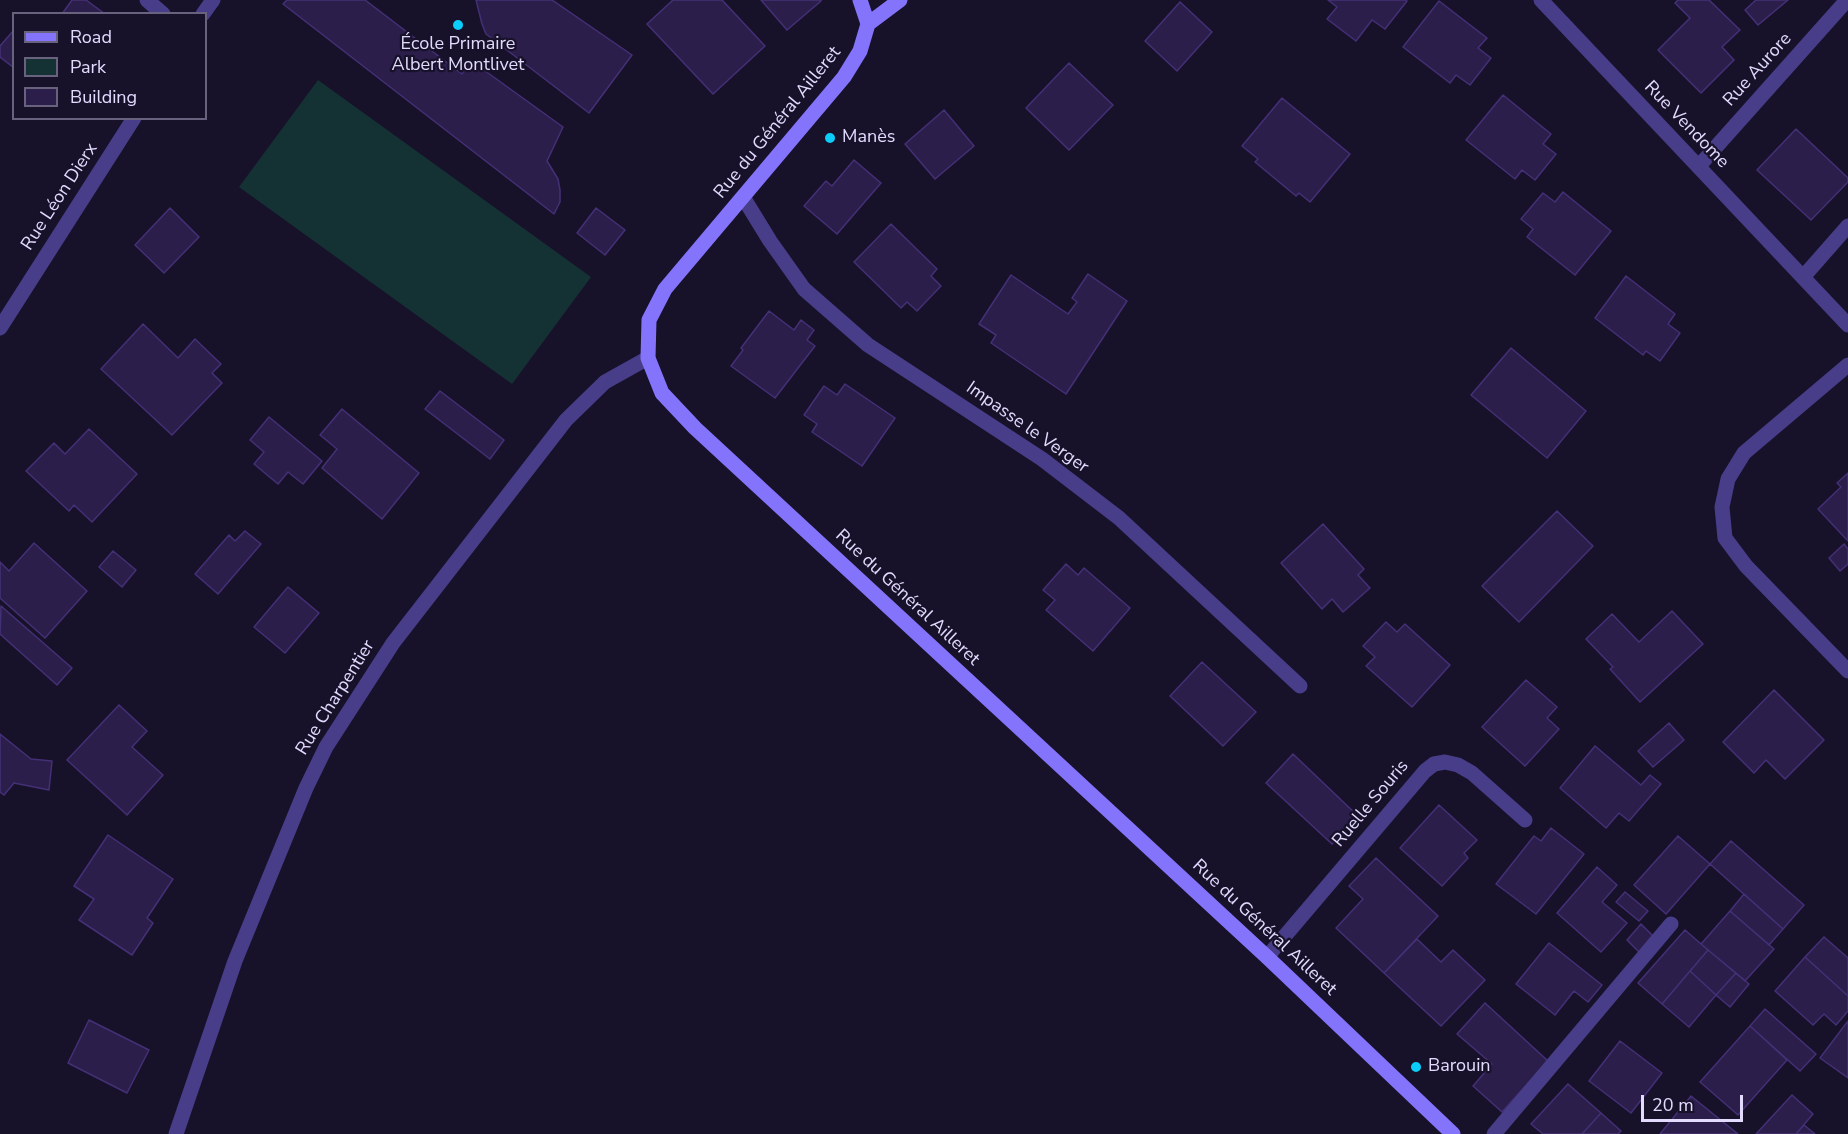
<!DOCTYPE html>
<html>
<head>
<meta charset="utf-8">
<style>
  body { margin:0 }
  #map { position:relative; width:1848px; height:1134px; overflow:hidden; background:#18112a; font-family:"Nunito Sans",sans-serif }
  canvas { display:block }
  .legend { position:absolute; left:12px; top:12px; width:195px; height:108px; box-sizing:border-box; background:#18112a; border:2px solid #69627f; margin:0; padding:8px 10px; list-style:none; font-size:18px; color:#e2dbfe }
  .legend li { display:flex; align-items:center; gap:12px; height:30px }
  .legend b { width:30px; border:2px solid #69627f }
  .scale { position:absolute; left:1641px; top:1095px; width:102px; height:27px; box-sizing:border-box; border:3px solid #e2dbfe; border-top:0; padding-left:8px; font-size:18px; line-height:21px; white-space:nowrap; color:#e2dbfe; -webkit-text-stroke:4px #18112a; paint-order:stroke }
</style>
</head>
<body>
<div id="map">
<canvas width="1848" height="1134"></canvas>
<ul class="legend">
<li><b style="height:8px;background:#8474fc"></b>Road</li>
<li><b style="height:16px;background:#143234"></b>Park</li>
<li><b style="height:16px;background:#2b1e4b"></b>Building</li>
</ul>
<div class="scale">20 m</div>
</div>
<script>
const ctx = document.querySelector('canvas').getContext('2d');
ctx.lineJoin = 'round';
function fill(path, color) { ctx.fillStyle = color; ctx.fill(path, 'evenodd'); }
const shape = rows => new Path2D(rows.map(r => 'M' + r).join(''));
function stroke(path, color, width, dash) { ctx.strokeStyle = color; ctx.lineWidth = width; ctx.lineCap = dash ? 'butt' : 'round'; ctx.setLineDash(dash || []); ctx.stroke(path); }
function drawText(font, color, halo, rows, align = 'center') {
  ctx.font = font + ' "Nunito Sans",sans-serif'; ctx.lineWidth = 4.5; ctx.setLineDash([]); ctx.textBaseline = 'middle'; ctx.strokeStyle = halo; ctx.fillStyle = color; for (const [text, x, y, turn = 0] of rows) {
    ctx.save(); ctx.translate(x, y); ctx.rotate((+turn || 0) * Math.PI / 180); ctx.textAlign = isNaN(turn) ? turn : align; if (halo) ctx.strokeText(text, 0, 0); ctx.fillText(text, 0, 0); ctx.restore();
  }
}
const green = shape([
  [318,80,591,277,512,384,239,187]
]);
const building = shape([
  [72,0,86,0,105,14,62,14,72,0],
  [287,0,365,0,462,74,470,60,563,127,547,161,558,179,560,190,560,202,554,214,283,4,287,0],
  [476,0,552,0,632,55,589,113,486,34,482,24,476,0],
  [673,0,722,0,765,46,713,94,647,24,673,0],
  [761,0,821,0,821,1,787,30,761,0],
  [1328,0,1406,0,1407,1,1385,29,1372,20,1356,41,1327,19,1337,7,1328,0],
  [1678,0,1709,0,1740,30,1722,47,1734,60,1701,93,1658,50,1690,18,1675,3,1678,0],
  [1756,0,1788,0,1758,25,1745,10,1756,0],
  [1439,1,1487,38,1478,48,1491,58,1470,85,1456,75,1450,83,1403,47,1439,1],
  [1180,2,1212,32,1177,71,1145,41,1180,2],
  [14,30,14,68,0,57,0,46,14,30],
  [1069,63,1113,105,1069,150,1026,108,1069,63],
  [1503,95,1551,134,1543,144,1556,154,1535,180,1522,170,1515,179,1466,140,1503,95],
  [1282,98,1350,154,1310,202,1299,193,1296,196,1255,162,1258,159,1242,146,1282,98],
  [944,110,974,146,935,179,905,144,944,110],
  [1796,129,1848,178,1848,182,1811,220,1757,170,1796,129],
  [854,160,881,183,837,234,804,206,826,181,832,186,854,160],
  [1563,192,1611,231,1575,275,1527,237,1533,229,1521,219,1543,193,1555,202,1563,192],
  [170,208,199,237,164,273,135,245,170,208],
  [596,208,625,230,605,255,577,233,596,208],
  [891,224,937,269,931,276,941,286,917,311,907,302,901,308,854,262,891,224],
  [1088,274,1127,301,1066,394,991,343,996,335,979,324,1011,275,1068,314,1077,302,1072,298,1088,274],
  [1626,276,1675,314,1668,324,1680,333,1660,361,1646,351,1643,355,1595,318,1626,276],
  [769,311,794,330,801,320,814,330,807,340,815,346,775,398,731,366,743,350,741,348,769,311],
  [143,324,178,358,195,339,221,364,212,373,222,383,172,435,101,369,143,324],
  [1511,348,1586,411,1547,458,1471,395,1511,348],
  [845,384,895,418,862,466,812,432,817,424,804,415,824,386,837,395,845,384],
  [440,391,504,440,490,459,425,409,440,391],
  [342,409,419,473,382,519,322,468,337,449,320,435,342,409],
  [269,417,322,461,303,484,288,472,278,484,254,464,264,452,250,440,269,417],
  [89,429,137,474,92,522,74,505,69,511,26,471,54,443,65,454,89,429],
  [1848,473,1848,541,1818,509,1841,487,1837,483,1848,473],
  [1557,511,1593,546,1519,622,1482,586,1557,511],
  [1323,524,1364,569,1358,575,1370,588,1343,612,1332,599,1322,609,1281,563,1323,524],
  [245,531,261,544,218,594,195,574,229,535,235,541,245,531],
  [34,543,87,591,45,638,0,598,0,562,9,571,34,543],
  [1844,544,1848,549,1848,564,1840,571,1829,558,1844,544],
  [113,551,136,570,122,587,99,567,113,551],
  [1066,564,1078,575,1084,568,1130,608,1093,651,1046,610,1055,600,1043,590,1066,564],
  [288,587,319,613,285,653,254,627,288,587],
  [1,606,72,668,57,685,0,634,1,606],
  [1672,611,1703,644,1640,702,1610,669,1613,667,1586,639,1612,614,1639,642,1672,611],
  [1386,622,1397,632,1405,624,1450,665,1412,707,1366,666,1375,657,1363,646,1386,622],
  [1202,662,1256,712,1223,746,1170,696,1202,662],
  [1526,680,1557,707,1547,718,1559,729,1525,766,1482,727,1526,680],
  [1774,690,1824,740,1785,779,1766,760,1754,773,1723,742,1774,690],
  [119,705,147,731,132,747,163,775,127,815,67,760,119,705],
  [1669,723,1684,740,1653,767,1638,751,1669,723],
  [0,734,31,759,52,761,49,790,14,783,4,795,0,792,0,734],
  [1595,746,1641,785,1650,775,1661,784,1629,821,1619,813,1606,828,1560,788,1595,746],
  [1293,754,1358,816,1332,844,1266,783,1293,754],
  [1439,805,1477,840,1464,853,1468,858,1442,886,1400,848,1439,805],
  [1551,828,1584,854,1536,914,1496,884,1534,836,1541,841,1551,828],
  [108,835,173,879,147,918,153,923,132,955,79,920,94,899,74,886,108,835],
  [1678,836,1710,864,1666,914,1634,885,1678,836],
  [1731,841,1804,905,1783,929,1710,864,1731,841],
  [1376,858,1438,916,1384,973,1336,928,1363,899,1349,886,1376,858],
  [1597,867,1617,885,1602,902,1627,923,1601,952,1557,913,1597,867],
  [1625,892,1648,911,1639,921,1616,902,1625,892],
  [1744,894,1783,929,1769,945,1730,911,1744,894],
  [1730,911,1774,949,1745,981,1701,944,1730,911],
  [1641,924,1653,936,1639,952,1627,940,1641,924],
  [1685,930,1708,950,1662,1004,1638,983,1685,930],
  [1824,937,1848,958,1848,996,1805,957,1824,937],
  [1417,939,1441,962,1453,950,1485,980,1441,1026,1384,973,1417,939],
  [1549,943,1602,985,1588,1002,1574,991,1555,1015,1516,984,1549,943],
  [1708,950,1736,973,1716,995,1690,971,1708,950],
  [1805,957,1848,996,1848,1011,1836,1025,1824,1014,1813,1025,1775,991,1805,957],
  [1690,971,1716,995,1689,1027,1662,1004,1690,971],
  [1736,973,1749,984,1730,1007,1716,995,1736,973],
  [1485,1003,1548,1061,1502,1112,1473,1086,1492,1064,1457,1034,1485,1003],
  [1765,1009,1816,1054,1800,1071,1750,1026,1765,1009],
  [89,1020,149,1050,127,1093,68,1063,89,1020],
  [1848,1021,1848,1078,1820,1058,1848,1021],
  [1750,1026,1787,1060,1738,1115,1700,1082,1750,1026],
  [1620,1041,1662,1073,1631,1113,1589,1081,1620,1041],
  [1568,1084,1601,1113,1582,1134,1543,1134,1531,1124,1568,1084],
  [1792,1095,1813,1114,1796,1134,1756,1134,1792,1095],
  [1691,1096,1738,1134,1660,1134,1691,1096],
  [1601,1113,1621,1131,1618,1134,1582,1134,1601,1113],
  [1804,1125,1815,1134,1796,1134,1804,1125]
]);
const street = shape([
  [147,0,163,14],
  [1541,0,1848,325],
  [203,14,213,0],
  [1699,166,1847,0],
  [743,197,770,241,804,289,868,345,1042,459,1119,518,1300,686],
  [1804,276,1848,226],
  [0,328,134,118],
  [1848,365,1744,453,1728,479,1722,507,1725,538,1746,566,1848,671],
  [1267,957,1425,771,1434,764,1445,762,1458,765,1472,773,1525,820],
  [176,1134,235,961,306,788,326,747,393,643,566,420,605,382,648,358],
  [1494,1134,1671,924]
]);
const secondary = shape([
  [860,0,868,24],
  [868,24,860,51,844,77,665,289,649,320,648,358,662,393,695,428,1267,957,1453,1134],
  [868,24,900,0]
]);
const markers = [
  [458,25,6,"#0bcdfa"],
  [830,138,6,"#0bcdfa"],
  [1416,1067,6,"#0bcdfa"]
];
const poiNames = [
  ["École Primaire",458,45,"center"],
  ["Albert Montlivet",458,66,"center"],
  ["Manès",842,138],
  ["Barouin",1428,1067]
];
const streetNames = [
  ["Rue Aurore",1758,70,-48],
  ["Rue du Général Ailleret",778,123,-51],
  ["Rue Vendome",1686,125,46],
  ["Rue Léon Dierx",60,197,-57],
  ["Impasse le Verger",1027,428,35],
  ["Rue du Général Ailleret",907,598,43],
  ["Rue Charpentier",336,698,-58],
  ["Ruelle Souris",1371,804,-50],
  ["Rue du Général Ailleret",1264,928,43]
];
fill(green, '#143234');
fill(building, '#2b1e4b');
stroke(building, '#443076', 1.5);
stroke(street, '#473d88', 15);
stroke(secondary, '#8474fc', 15);
for (const [x, y, r, color] of markers) { const dot = new Path2D(); dot.arc(x, y, r, 0, 2 * Math.PI); ctx.fillStyle = color; ctx.fill(dot); stroke(dot, '#18112a', 2); }
drawText('18px', '#e2dbfe', '#18112a', poiNames, 'left');
drawText('18px', '#e2dbfe', '#18112a', streetNames);
</script>
</body>
</html>
